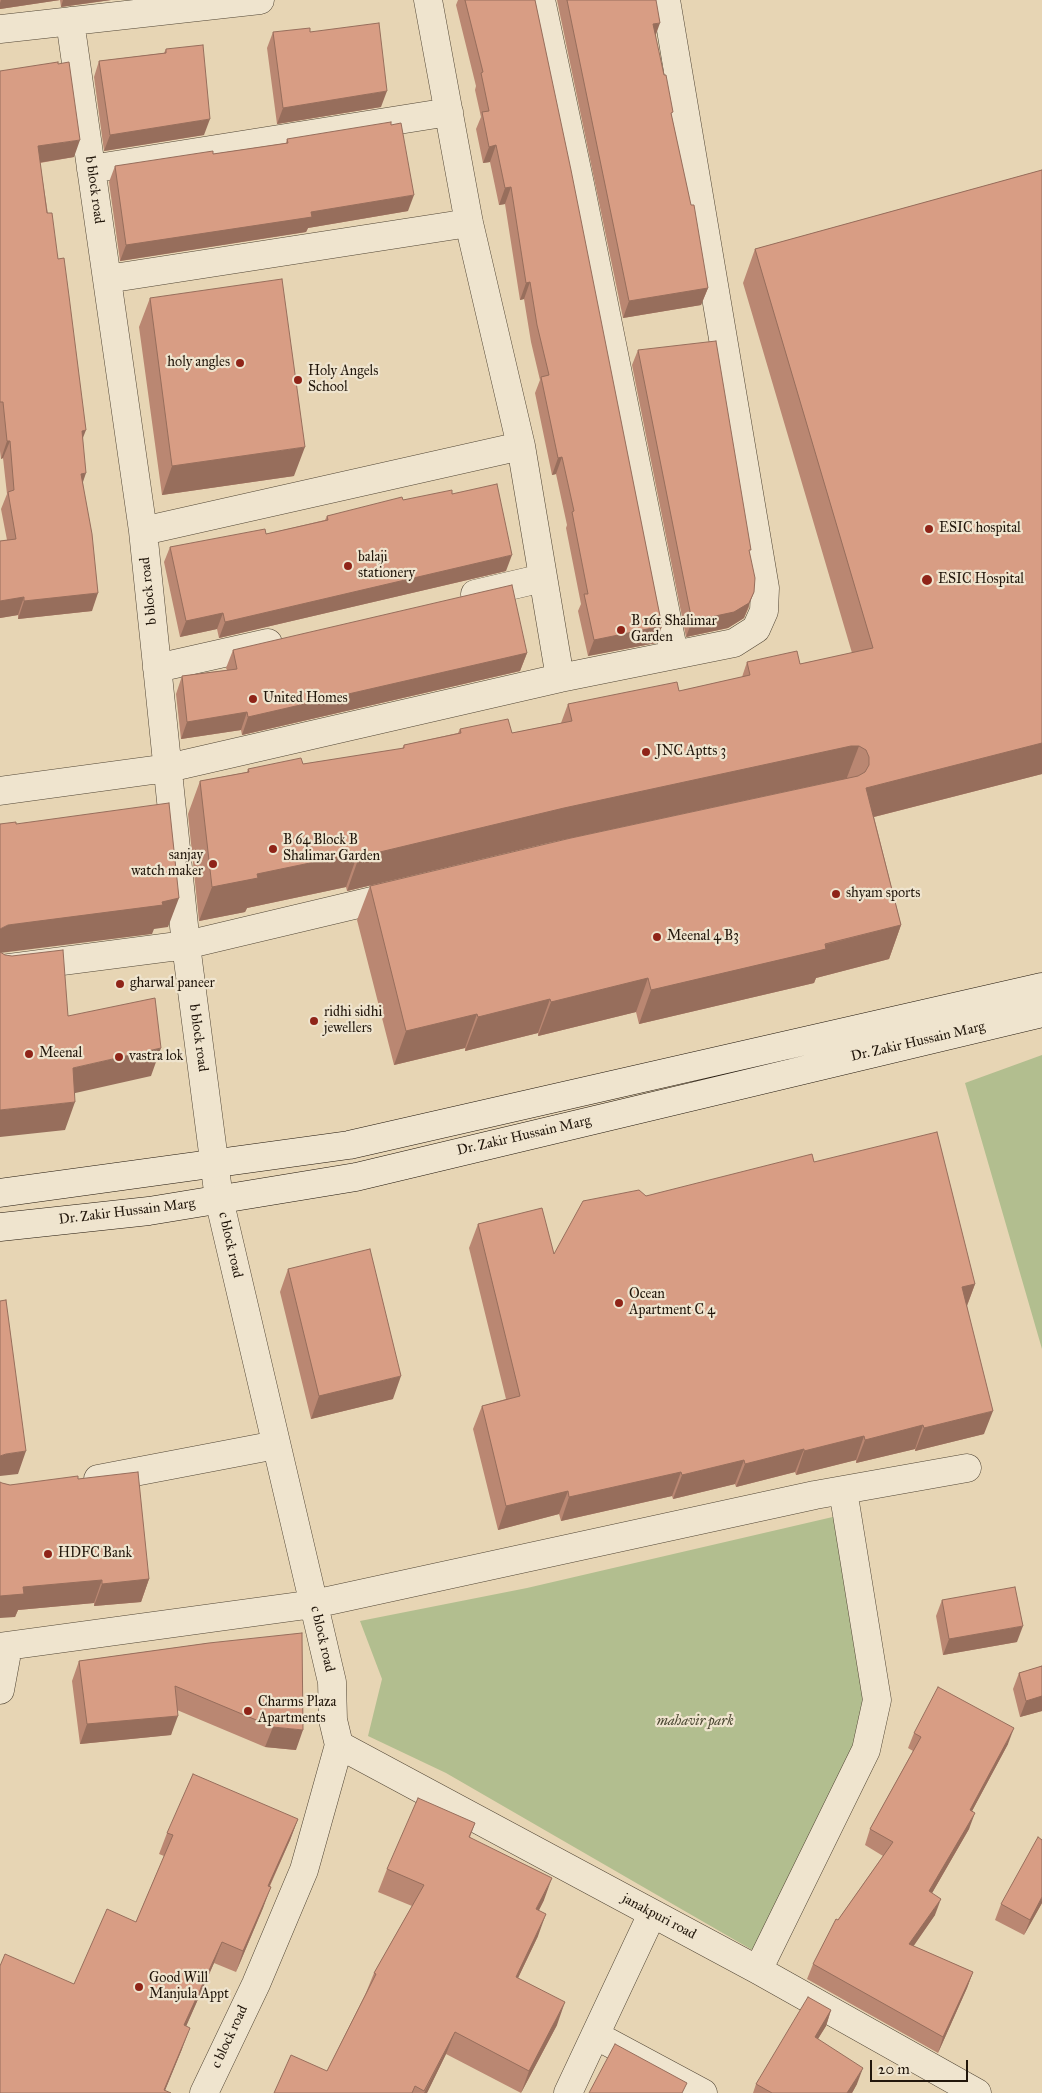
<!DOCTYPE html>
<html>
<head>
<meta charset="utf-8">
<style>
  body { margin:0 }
  #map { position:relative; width:1042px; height:2093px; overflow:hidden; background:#e7d5b4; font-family:"IM FELL Great Primer",serif }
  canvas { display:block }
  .scale { position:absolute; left:870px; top:2060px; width:98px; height:22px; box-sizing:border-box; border:2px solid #21160b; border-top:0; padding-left:6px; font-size:15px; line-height:18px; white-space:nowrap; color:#21160b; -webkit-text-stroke:4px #efe4ce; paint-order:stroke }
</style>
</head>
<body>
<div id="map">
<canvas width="1042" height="2093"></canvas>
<div class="scale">20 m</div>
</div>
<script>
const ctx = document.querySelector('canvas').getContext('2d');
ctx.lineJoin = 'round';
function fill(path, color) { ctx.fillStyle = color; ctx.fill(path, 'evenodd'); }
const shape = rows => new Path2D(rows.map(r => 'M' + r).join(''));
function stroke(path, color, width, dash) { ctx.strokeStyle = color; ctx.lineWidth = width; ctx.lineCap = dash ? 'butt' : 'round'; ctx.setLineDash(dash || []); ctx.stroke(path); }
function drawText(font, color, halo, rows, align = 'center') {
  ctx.font = font + ' "IM FELL Great Primer",serif'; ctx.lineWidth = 4.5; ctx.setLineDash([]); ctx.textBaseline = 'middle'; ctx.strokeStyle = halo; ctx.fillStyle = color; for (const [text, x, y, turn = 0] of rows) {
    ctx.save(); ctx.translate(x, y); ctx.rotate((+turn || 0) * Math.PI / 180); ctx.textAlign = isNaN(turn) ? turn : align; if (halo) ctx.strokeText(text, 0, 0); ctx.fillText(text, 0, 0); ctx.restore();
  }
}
const green = shape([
  [1042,1055,1042,1349,965,1083],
  [837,1516,876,1654,885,1730,857,1775,766,1958,446,1773,368,1736,382,1679,360,1621,527,1588]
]);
const street = shape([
  [428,0,469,223,521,446,560,678],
  [541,0,580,184,674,654],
  [70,21,143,531,186,945,219,1199,332,1682,333,1720,339,1745,304,1870,256,1984,204,2093],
  [0,29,260,0],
  [91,169,449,112],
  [107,279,469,223],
  [143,531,521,446],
  [475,594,543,578],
  [157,668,268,643],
  [0,791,168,768,560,678,734,643,756,629,764,611,765,588,666,0],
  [0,969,186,945,401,894],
  [98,1479,276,1445],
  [0,1647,314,1604,815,1495,967,1468],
  [0,1690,8,1647],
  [339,1745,758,1970,977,2093],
  [758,1970,866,1750,877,1700,843,1490],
  [595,2035,703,2093],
  [568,2093,652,1914]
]);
const secondary = shape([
  [0,1193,349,1145,1042,987],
  [0,1227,149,1211,356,1177,1042,1013]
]);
const wall = shape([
  [0,0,111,0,61,7,60,0,0,9],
  [458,0,535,0,662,626,656,643,588,656,578,611,581,604,566,528,567,525,556,474,552,475,535,393,540,380,531,342,524,299,520,300,505,204,499,205,490,162,483,163,476,129,481,117,475,90,476,86,456,5],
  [557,0,656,0,655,37,708,288,701,305,623,318],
  [273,32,310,32,381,107,277,124,267,48],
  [166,49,204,135,104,151,94,77,99,61,164,53],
  [0,71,74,157,40,163,83,438,83,483,92,611,18,619,18,615,0,618,0,541,7,540,1,509,7,494,3,458,1,459,0,451],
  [287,139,408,211,308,228,306,232,120,261,109,182,115,166,213,154,286,143],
  [1042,170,1042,774,874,817,901,925,889,959,816,978,814,983,639,1024,636,1012,538,1036,538,1033,465,1051,465,1048,394,1065,357,920,370,886,841,780,839,780,552,842,347,891,346,887,247,908,245,912,199,921,188,814,200,781,247,772,248,769,303,764,402,749,404,745,458,733,460,729,512,733,561,723,568,704,679,691,742,677,747,662,800,664,852,653,743,283,755,249],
  [150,298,294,476,162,495,139,327],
  [638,350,750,554,749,607,744,618,728,628,686,637,632,365],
  [452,494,506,571,219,638,217,629,180,637,164,562,170,547,266,534,325,520,327,516,403,500],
  [233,650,527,653,520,671,242,735,241,730,181,739,176,694,182,676,227,670,226,668],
  [814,1162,975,1284,967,1306,984,1434,915,1451,915,1449,856,1463,856,1460,796,1475,795,1472,736,1487,735,1484,673,1499,672,1496,561,1521,559,1514,498,1530,473,1429,482,1406,506,1399,469,1248,478,1224,554,1254,646,1196],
  [288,1269,393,1399,311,1419,280,1292],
  [78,1479,149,1579,141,1602,94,1606,94,1603,18,1610,15,1617,2,1483,10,1485],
  [942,1600,1017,1642,943,1655,936,1616],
  [209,1643,296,1750,265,1747,177,1710,171,1735,80,1744,72,1681,79,1661],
  [1042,1666,1042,1711,1020,1717,1013,1689,1019,1673],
  [914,1733,1008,1744,972,1811,969,1829,932,1893,935,1915,913,1946,973,1972,967,1988,938,2053,807,1979,813,1964,838,1920,883,1856,865,1845,870,1829,913,1751,908,1748],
  [298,1819,290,1840,270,1886,263,1908,236,1972,214,1963,186,2026,182,2049,165,2090,0,2093,74,1984,136,1922,164,1856,159,1854,167,1833],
  [475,1823,470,1837,544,1900,539,1910,538,1936,518,1978,557,2025,521,2093,446,2054,427,2093,274,2093,327,2071,365,1995,374,1973,412,1906,378,1892,387,1869],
  [1042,1903,1024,1935,995,1920,1001,1904],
  [831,2010,826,2026,818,2039,857,2084,852,2093,753,2093,756,2084]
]);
const shadedWall = shape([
  [1,0,60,0,0,9,0,3],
  [63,0,111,0,61,7],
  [660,23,654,40,653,24],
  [387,91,381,107,277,124,283,108],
  [210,119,204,135,104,151,110,135],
  [80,140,74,157,31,164,38,146],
  [496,145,490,162,483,163,489,147],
  [511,187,505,204,499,205,505,188],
  [414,195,408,211,308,228,306,232,120,261,126,245,311,212],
  [530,282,524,299,520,300,526,283],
  [708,288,701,305,623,318,629,301],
  [86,430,79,448,82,431],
  [7,441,10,441,3,458,1,459],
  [305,447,294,476,162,495,172,466],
  [562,457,556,474,552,475,558,458],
  [86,473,80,491,81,474],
  [512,555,506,571,219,638,225,622],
  [754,592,744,618,728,628,686,637,692,621],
  [98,593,92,611,18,619,24,601],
  [24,597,18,615,0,618,0,601],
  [223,613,217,629,180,637,186,621],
  [662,626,656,643,588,656,594,640],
  [527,653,520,671,242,735,248,717],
  [247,712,241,730,181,739,187,722],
  [1042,743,1042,774,854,822,866,788],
  [851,746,859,746,846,780,839,780,552,842,347,891,359,857,564,808],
  [358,853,346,887,247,908,245,912,199,921,212,887,257,874],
  [179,898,168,927,154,929,152,934,0,953,0,929,8,925],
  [901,925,889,959,816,978,814,983,639,1024,651,990],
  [648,978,636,1012,538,1036,551,1002],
  [550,999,538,1033,465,1051,478,1017],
  [477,1014,465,1048,394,1065,406,1031],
  [161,1048,151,1076,62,1096,73,1068],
  [75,1102,65,1130,0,1137,0,1110],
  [975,1284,966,1308,962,1287],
  [401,1376,393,1399,311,1419,319,1396],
  [993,1411,984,1434,915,1451,924,1428],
  [923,1425,915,1449,856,1463,865,1440],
  [864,1436,856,1460,796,1475,804,1451],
  [804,1449,795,1472,736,1487,745,1464],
  [26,1451,18,1474,0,1476,0,1456,6,1454],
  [744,1460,735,1484,673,1499,682,1475],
  [681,1472,672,1496,561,1521,569,1497],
  [568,1491,559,1514,498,1530,506,1506],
  [149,1579,141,1602,94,1606,102,1584],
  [102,1580,94,1603,18,1610,15,1617,0,1618,0,1596,23,1587],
  [1023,1626,1017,1642,943,1655,949,1639],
  [1042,1696,1042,1711,1020,1717,1026,1701],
  [178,1716,171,1735,80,1744,87,1724],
  [273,1727,303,1730,296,1750,265,1747],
  [1014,1728,1008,1744,964,1826,970,1810],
  [975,1813,969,1829,924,1907,929,1891],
  [298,1819,290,1840,260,1907,268,1886],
  [552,1878,544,1900,528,1932,536,1909],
  [271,1887,263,1908,236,1972,243,1951],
  [1042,1897,1042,1903,1024,1935,1030,1920],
  [941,1899,935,1915,904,1960,909,1944],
  [546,1914,538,1936,508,1999,516,1977],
  [222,1942,214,1963,177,2047,184,2025],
  [973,1972,967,1988,938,2053,943,2037],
  [565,2002,557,2025,521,2093,529,2071],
  [831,2010,826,2026,809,2053,815,2037],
  [190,2028,182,2049,164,2093,163,2093],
  [455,2032,446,2054,427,2093,424,2093],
  [863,2068,857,2084,852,2093,847,2093]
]);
const building = shape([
  [465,0,535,0,571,170,662,626,594,640,584,594,588,594,572,512,574,511,562,457,558,458,541,377,549,375,537,325,530,282,526,283,511,187,505,188,496,145,489,147,482,112,489,111,481,73,483,72,465,0],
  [567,0,656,0,660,23,653,24,664,75,666,75,673,112,671,113,691,205,694,205,708,288,629,301,567,0],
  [379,23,387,91,283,108,273,32,310,28,310,32,379,23],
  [203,45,210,119,110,135,99,61,166,53,166,49,203,45],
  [58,62,58,64,69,62,80,140,38,146,47,213,52,213,58,259,64,258,69,296,86,430,82,431,86,473,81,474,92,534,98,593,24,601,24,597,0,601,0,541,16,539,8,492,14,490,10,441,7,441,3,402,0,402,0,71,58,62],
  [391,122,391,125,401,123,414,195,311,212,312,217,126,245,115,166,213,151,213,154,288,143,287,139,391,122],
  [1042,170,1042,743,866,788,901,925,825,944,826,949,651,990,648,978,551,1002,550,999,478,1017,477,1014,406,1031,370,886,571,838,858,776,865,772,869,765,869,757,866,750,859,746,851,746,564,808,359,857,358,853,257,874,258,878,212,887,200,781,249,772,248,769,301,758,303,764,404,748,404,745,461,733,460,729,508,719,512,733,572,721,568,704,677,682,679,691,750,675,747,662,797,651,800,664,873,648,755,249,1042,170],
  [282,279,305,447,172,466,150,298,282,279],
  [716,341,751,550,749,550,755,578,754,592,749,603,734,612,692,621,638,350,716,341],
  [497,484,512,555,225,622,223,613,186,621,170,547,265,529,266,534,328,520,327,516,402,497,403,500,452,490,452,494,497,484],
  [512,585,527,653,248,717,247,712,187,722,182,676,237,669,233,650,512,585],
  [169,803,179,898,162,902,163,905,8,925,0,929,0,824,16,822,16,824,169,803],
  [63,950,68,1016,155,998,161,1048,73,1068,75,1102,0,1110,0,952,5,955,12,956,63,950],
  [937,1132,975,1284,962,1287,993,1411,924,1428,923,1425,865,1440,864,1436,804,1451,804,1449,745,1464,744,1460,682,1475,681,1472,569,1497,568,1491,506,1506,482,1406,520,1396,478,1224,542,1208,554,1254,583,1201,639,1190,646,1196,812,1154,814,1162,937,1132],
  [370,1249,401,1376,319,1396,288,1269,370,1249],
  [6,1300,26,1451,6,1454,0,1456,0,1301,6,1300],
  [138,1472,149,1579,102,1584,102,1580,23,1587,24,1594,0,1596,0,1482,2,1483,10,1485,78,1476,78,1479,138,1472],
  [1015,1587,1023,1626,949,1639,942,1600,1015,1587],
  [302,1633,303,1730,273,1727,175,1686,178,1716,87,1724,79,1661,209,1643,302,1633],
  [1042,1666,1042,1696,1026,1701,1019,1673,1042,1666],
  [938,1687,1014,1728,970,1810,975,1813,929,1891,941,1899,909,1944,973,1972,943,2037,813,1964,836,1919,838,1920,893,1842,870,1829,921,1737,914,1733,938,1687],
  [193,1774,298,1819,268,1886,271,1887,243,1951,222,1942,184,2025,190,2028,164,2090,171,2093,0,2093,0,1966,5,1954,74,1984,107,1909,136,1922,173,1835,167,1833,193,1774],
  [418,1798,475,1823,469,1837,552,1878,536,1909,546,1914,516,1977,565,2002,529,2071,455,2032,424,2091,415,2086,412,2093,274,2093,291,2055,327,2071,376,1974,374,1973,424,1885,387,1869,418,1798],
  [1038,1837,1042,1840,1042,1897,1030,1920,1001,1904,1038,1837],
  [808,1997,831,2010,815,2037,863,2068,847,2093,772,2093,756,2084,808,1997],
  [615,2044,687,2083,682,2093,589,2093,615,2044]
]);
const markers = [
  [240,363,5,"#8f2418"],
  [298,380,5,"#8f2418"],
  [929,529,5,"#8f2418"],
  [348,566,5,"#8f2418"],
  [927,580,6,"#8f2418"],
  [621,630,5,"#8f2418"],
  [253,699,5,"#8f2418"],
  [646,752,5,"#8f2418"],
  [273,849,5,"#8f2418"],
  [213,864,5,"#8f2418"],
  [836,894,5,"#8f2418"],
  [657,937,5,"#8f2418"],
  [120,984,5,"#8f2418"],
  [314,1021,5,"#8f2418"],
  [29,1054,5,"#8f2418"],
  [119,1057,5,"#8f2418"],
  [619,1303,5,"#8f2418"],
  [48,1554,5,"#8f2418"],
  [248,1711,5,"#8f2418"],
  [139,1987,5,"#8f2418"]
];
const streetNames = [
  ["b block road",94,190,82],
  ["b block road",149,591,-96],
  ["b block road",198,1038,82],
  ["Dr. Zakir Hussain Marg",918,1042,-13],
  ["Dr. Zakir Hussain Marg",524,1136,-13],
  ["Dr. Zakir Hussain Marg",127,1212,-7],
  ["c block road",230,1245,77],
  ["c block road",322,1639,77],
  ["janakpuri road",659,1917,28],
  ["c block road",230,2037,-65]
];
const poiNames = [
  ["holy angles",230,363,"right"],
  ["Holy Angels",308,372],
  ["School",308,388],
  ["ESIC hospital",939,529],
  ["balaji",358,558],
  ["stationery",358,574],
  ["ESIC Hospital",938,580],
  ["B 161 Shalimar",631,622],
  ["Garden",631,638],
  ["United Homes",263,699],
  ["JNC Aptts 3",656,752],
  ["B 64 Block B",283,841],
  ["Shalimar Garden",283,857],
  ["sanjay",203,856,"right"],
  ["watch maker",203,872,"right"],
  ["shyam sports",846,894],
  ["Meenal 4 B3",667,937],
  ["gharwal paneer",130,984],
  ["ridhi sidhi",324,1013],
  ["jewellers",324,1029],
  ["Meenal",39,1054],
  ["vastra lok",129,1057],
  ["Ocean",629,1295],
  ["Apartment C 4",629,1311],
  ["HDFC Bank",58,1554],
  ["Charms Plaza",258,1703],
  ["Apartments",258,1719],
  ["Good Will",149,1979],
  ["Manjula Appt",149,1995]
];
const parkNames = [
  ["mahavir park",695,1722]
];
fill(green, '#b2be8f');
stroke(street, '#524635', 29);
stroke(secondary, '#21160b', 29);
stroke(street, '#efe4ce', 28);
stroke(secondary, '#efe4ce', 28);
fill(wall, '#ba8772');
fill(shadedWall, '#976e5c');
fill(building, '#d89d84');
stroke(building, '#976e5c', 1);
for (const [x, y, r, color] of markers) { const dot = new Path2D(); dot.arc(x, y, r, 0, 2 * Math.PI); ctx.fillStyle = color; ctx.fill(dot); stroke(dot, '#efe4ce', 2); }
drawText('14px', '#21160b', '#efe4ce', streetNames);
drawText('14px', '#21160b', '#efe4ce', poiNames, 'left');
drawText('italic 14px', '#4c4833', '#efe4ce', parkNames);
</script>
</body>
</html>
